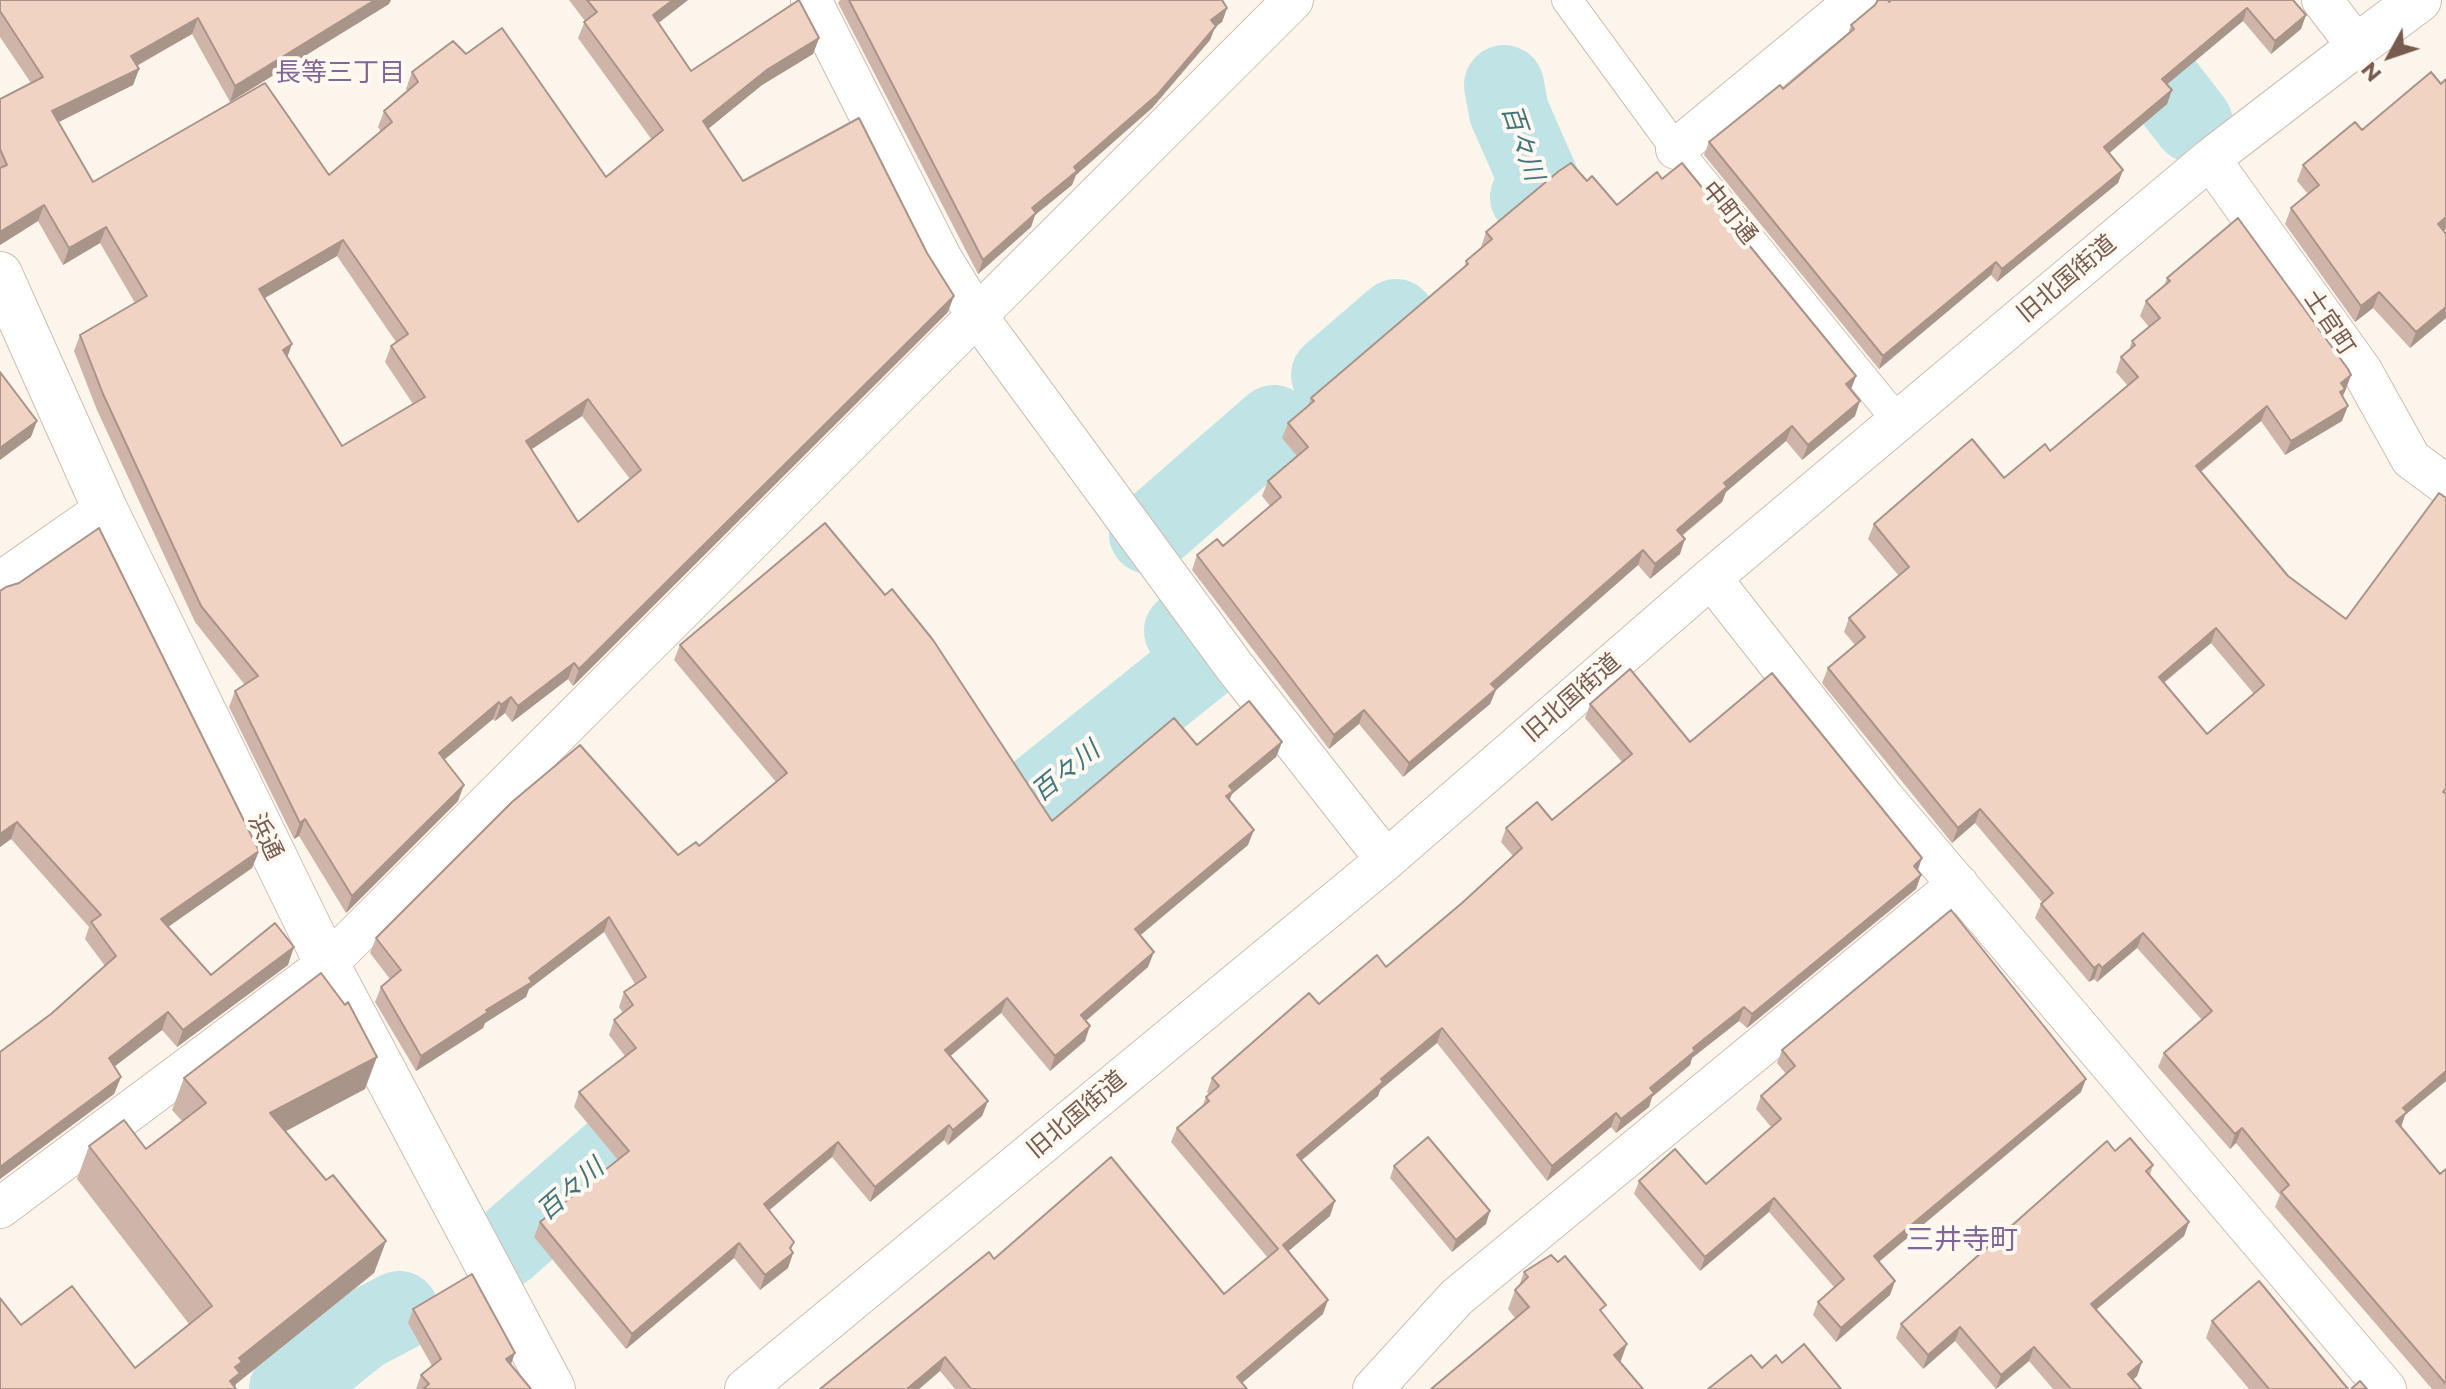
<!DOCTYPE html>
<html>
<head>
<meta charset="utf-8">
<style>
  body { margin:0 }
  #map { position:relative; width:2446px; height:1389px; overflow:hidden; background:#fcf5ec; font-family:Montserrat,sans-serif }
  canvas { display:block }
  .north { position:absolute; left:2350px; top:16px; width:80px; height:80px; -webkit-text-stroke:6px #fff9f2; paint-order:stroke; rotate:230deg; font-size:22px; font-weight:700; line-height:32px; text-align:center; color:#785b4e }
  .north::after { content:''; display:block; margin:auto; width:28px; height:36px; background:#785b4e; clip-path:polygon(50% 0,100% 100%,50% 72%,0 100%) }
</style>
</head>
<body>
<div id="map">
<canvas width="2446" height="1389"></canvas>
<div class="north">N</div>
</div>
<script>
const ctx = document.querySelector('canvas').getContext('2d');
ctx.lineJoin = 'round';
const shape = rows => new Path2D(rows.map(r => 'M' + r).join(''));
function stroke(path, color, width, dash) { ctx.strokeStyle = color; ctx.lineWidth = width; ctx.lineCap = dash ? 'butt' : 'round'; ctx.setLineDash(dash || []); ctx.stroke(path); }
function fill(path, color) { ctx.fillStyle = color; ctx.fill(path, 'evenodd'); }
function drawText(font, color, halo, rows, align = 'center') {
  ctx.font = font + ' Montserrat,"Noto Sans JP",sans-serif'; ctx.lineWidth = 8; ctx.setLineDash([]); ctx.textBaseline = 'middle'; ctx.strokeStyle = halo; ctx.fillStyle = color; for (const [text, x, y, turn = 0] of rows) {
    ctx.save(); ctx.translate(x, y); ctx.rotate((+turn || 0) * Math.PI / 180); ctx.textAlign = isNaN(turn) ? turn : align; if (halo) ctx.strokeText(text, 0, 0); ctx.fillText(text, 0, 0); ctx.restore();
  }
}
const river = shape([
  [2098,0,2193,123],
  [1504,85,1509,112,1542,187,1530,197],
  [1331,375,1396,319],
  [1149,534,1274,425],
  [949,865,1202,662,1184,631],
  [504,1249,696,1081],
  [289,1389,361,1331,399,1311]
]);
const pedestrian = shape([
  [1567,0,1676,149,1898,421]
]);
const minor = shape([
  [811,0,942,259,977,316,1234,666,1386,860],
  [1676,149,1856,0],
  [2210,159,2362,371,2411,459,2446,485],
  [1711,578,1884,798,2386,1389],
  [0,582,105,509],
  [0,1208,327,964,1293,0],
  [745,1389,1386,860,1711,578,2210,159,2357,46,2322,0],
  [1373,1389,1457,1297,1958,884]
]);
const tertiary = shape([
  [2357,46,2419,0],
  [0,274,105,509,327,964,553,1389]
]);
const wall = shape([
  [0,0,389,4,230,102,192,34,137,66,139,69,133,85,58,122,93,182,329,175,381,132,378,127,384,111,407,91,406,89,412,72,466,54,606,177,652,140,578,38,585,21,569,0,688,0,658,23,691,71,819,38,813,54,762,85,708,129,743,181,948,312,573,686,568,679,512,722,505,713,495,721,493,719,444,760,458,801,346,913,299,836,294,839,229,707,235,691,245,685,195,622,97,410,74,351,80,335,135,303,100,243,63,265,38,221,0,245,0,99,31,83,0,37],
  [337,256,396,342,391,346,385,362,413,404,342,446,287,357,264,298],
  [582,416,630,479,578,522,531,449],
  [840,0,1222,0,1227,8,1222,22,1215,27,1210,40,1152,108,1076,175,1072,185,1035,215,1031,227,978,274,838,3],
  [2293,0,2306,15,2301,29,2271,54,2243,21,2167,84,2172,90,2167,104,2109,153,2123,170,2118,183,1997,282,1991,275,1879,369,1704,155,1709,142,1783,89,1848,34,1851,25],
  [2446,79,2446,229,2443,231,2446,234,2446,318,2410,348,2373,308,2355,322,2285,224,2291,208,2308,194,2297,181,2303,165,2441,84],
  [1662,179,1856,376,1851,390,1855,416,1802,460,1786,441,1726,492,1722,502,1682,536,1680,554,1650,579,1638,565,1496,690,1490,704,1403,777,1359,724,1329,749,1192,570,1197,555,1223,546,1270,506,1262,496,1268,481,1297,456,1282,438,1288,423,1308,406,1311,398,1464,268,1466,261,1482,248,1481,247,1486,232,1587,181,1617,205],
  [2167,278,2351,375,2342,397,2342,421,2285,455,2261,421,2201,472,2288,576,2346,619,2446,498,2446,1081,2405,1115,2401,1127,2440,1174,2446,1169,2446,1389,2432,1389,2275,1207,2280,1195,2236,1143,2230,1149,2158,1067,2164,1053,2202,1020,2137,948,2097,982,2094,979,2089,982,2035,918,2041,904,2042,902,1975,823,1952,843,1822,683,1828,668,1855,645,1844,632,1849,618,1899,576,1868,539,1874,524,2004,478,2050,451,2128,386,2116,372,2121,357,2129,350,2132,341,2149,327,2140,316,2146,301,2164,286],
  [2211,643,2254,694,2207,734,2164,683],
  [0,591,259,851,252,868,168,927,211,975,288,965,177,1047,162,1030,114,1067,121,1077,114,1094,0,1179,0,1052,51,1014,105,966,85,939,89,927,11,839,0,847],
  [680,645,1052,821,1197,745,1282,742,1276,757,1232,794,1229,800,1248,845,1140,935,1148,967,1086,1021,1085,1041,1050,1071,1001,1013,950,1056,988,1101,982,1116,948,1145,944,1140,870,1202,832,1157,769,1210,793,1253,788,1268,760,1290,734,1258,626,1349,534,1237,540,1222,618,1160,574,1107,579,1092,625,1056,609,1035,614,1020,623,1013,619,1007,624,992,635,984,604,932,529,989,526,997,485,1023,483,1028,416,1071,375,1002,381,987,390,979,370,953,376,938,678,855,699,846,776,782,674,660],
  [1590,704,1690,742,1918,871,1921,875,1916,889,1747,1028,1739,1021,1692,1058,1690,1065,1652,1097,1649,1107,1616,1133,1611,1127,1547,1181,1437,1043,1380,1090,1378,1096,1301,1161,1330,1216,1288,1251,1323,1314,1242,1383,1247,1389,955,1389,940,1371,919,1389,820,1389,994,1259,1224,1294,1268,1258,1171,1142,1177,1128,1202,1107,1206,1097,1209,1094,1207,1092,1212,1078,1319,1004,1386,967,1462,903,1513,856,1501,842,1506,828,1552,820,1622,762,1585,718],
  [1782,1050,2081,1092,1879,1262,1895,1281,1890,1295,1836,1342,1813,1315,1818,1302,1834,1287,1769,1212,1700,1271,1634,1194,1639,1181,1706,1184,1772,1128,1756,1109,1761,1096,1786,1074,1777,1063],
  [184,1078,365,1089,285,1131,326,1180,386,1241,374,1273,236,1384,235,1387,0,1389,21,1325,135,1368,189,1324,77,1179,89,1146,146,1149,182,1121,172,1110],
  [2115,1151,2153,1165,2150,1175,2189,1222,2184,1236,2096,1310,2142,1362,2137,1376,2133,1380,2141,1389,2053,1389,2029,1361,1996,1389,1955,1341,1923,1369,1896,1338,1901,1324],
  [1394,1166,1486,1224,1452,1252,1390,1178],
  [1558,1262,1606,1305,1515,1318,1508,1309,1515,1290,1519,1286,1524,1272],
  [413,1309,511,1365,531,1389,416,1389,421,1375,432,1366,408,1323],
  [2212,1321,2348,1389,2249,1389,2206,1338]
]);
const shadedWall = shape([
  [375,0,391,0,389,4,230,102,235,86],
  [673,0,688,0,647,32,653,15],
  [1227,8,1222,22,1215,27,1210,40,1152,108,1076,175,1072,185,1035,215,1031,227,978,274,983,260,1032,208,1074,167,1211,20],
  [2247,8,2243,21,2158,92,2162,79],
  [2306,15,2301,29,2271,54,2275,41],
  [198,18,192,34,125,72,131,56],
  [819,38,813,54,762,85,697,138,703,121,768,69],
  [139,69,133,85,47,128,52,111],
  [2172,90,2167,104,2100,161,2104,147],
  [2123,170,2118,183,1997,282,2002,269],
  [44,205,38,221,0,245,0,232],
  [2446,217,2446,229,2432,240,2438,224],
  [106,227,100,243,63,265,69,248],
  [343,240,337,256,253,305,259,289],
  [1996,262,1991,275,1879,369,1883,356],
  [2379,292,2373,308,2355,322,2361,306],
  [954,296,948,312,573,686,579,669],
  [2446,307,2446,318,2410,348,2416,332],
  [292,344,286,361,283,350],
  [2351,375,2346,389,2340,403,2341,383],
  [1856,376,1850,391,1846,384],
  [588,399,582,416,520,457,526,441],
  [1860,401,1855,416,1802,460,1808,445],
  [2267,406,2261,421,2190,480,2196,466],
  [2348,406,2342,421,2285,455,2291,441],
  [37,421,31,437,0,460,0,448],
  [1792,426,1786,441,1726,492,1722,502,1671,544,1677,530,1724,483],
  [1685,539,1680,554,1650,579,1655,564],
  [1643,550,1638,565,1496,690,1490,704,1403,777,1409,763,1491,684],
  [2216,628,2211,643,2153,691,2159,677],
  [574,663,568,679,512,722,518,706],
  [511,697,505,713,495,721,501,705],
  [499,702,493,719,433,769,439,753],
  [1364,710,1359,724,1329,749,1334,735],
  [1282,742,1276,757,1232,794,1227,806,1221,812,1229,786],
  [464,785,458,801,346,913,352,896],
  [1980,809,1975,823,1952,843,1958,828],
  [305,819,299,836,294,839,300,823],
  [17,822,11,839,0,847,0,834],
  [1254,830,1248,845,1130,944,1135,929],
  [259,851,252,868,155,936,161,919],
  [1922,858,1917,873,1914,866],
  [1921,875,1916,889,1747,1028,1752,1014],
  [609,917,604,932,529,989,526,997,485,1023,483,1028,416,1071,421,1056,486,1010],
  [2143,933,2137,948,2097,982,2102,968],
  [294,947,288,965,177,1047,183,1030],
  [1154,952,1148,967,1075,1030,1081,1015],
  [2099,964,2094,979,2089,982,2094,968],
  [1007,998,1001,1013,940,1065,945,1050],
  [1744,1007,1739,1021,1692,1058,1690,1065,1652,1097,1649,1107,1616,1133,1621,1119,1650,1088,1693,1048],
  [168,1012,162,1030,102,1076,109,1058],
  [1090,1026,1085,1041,1050,1071,1055,1056],
  [1442,1028,1437,1043,1380,1090,1378,1096,1291,1169,1297,1155,1381,1079],
  [377,1057,365,1089,258,1146,270,1113],
  [2446,1071,2446,1081,2405,1115,2401,1127,2396,1121,2403,1108],
  [121,1077,114,1094,0,1179,0,1167],
  [2086,1079,2081,1092,1869,1270,1874,1256],
  [988,1101,982,1116,948,1145,953,1130],
  [1616,1113,1611,1127,1547,1181,1552,1166],
  [949,1125,944,1140,870,1202,875,1187],
  [2242,1128,2236,1143,2230,1149,2235,1134],
  [838,1142,832,1157,759,1219,764,1204],
  [1774,1198,1769,1212,1700,1271,1705,1257],
  [1335,1201,1330,1216,1278,1260,1283,1245],
  [1490,1211,1486,1224,1452,1252,1456,1240],
  [2189,1222,2184,1236,2086,1318,2091,1304],
  [386,1241,374,1273,236,1384,234,1389,227,1389,239,1358],
  [794,1242,788,1256,793,1253,788,1268,760,1290,765,1275],
  [739,1243,734,1258,626,1349,632,1334],
  [1895,1281,1890,1295,1836,1342,1841,1328],
  [1328,1300,1323,1314,1235,1389,1237,1377],
  [1960,1327,1955,1341,1923,1369,1928,1355],
  [1627,1344,1620,1363,1614,1355],
  [2034,1347,2029,1361,1996,1389,2001,1375],
  [515,1353,510,1367,506,1359],
  [945,1357,940,1371,919,1389,907,1389],
  [2142,1362,2137,1376,2123,1388,2128,1374]
]);
const building = shape([
  [0,0,375,0,235,86,198,18,131,56,139,69,52,111,93,182,265,83,329,175,392,122,384,111,418,82,412,72,453,41,466,54,502,28,606,177,663,130,584,22,597,12,587,0,673,0,653,15,691,71,799,0,819,38,768,69,703,121,743,181,859,118,927,253,954,296,579,669,574,663,518,706,511,697,501,705,499,702,439,753,464,785,352,896,305,819,300,823,235,691,258,676,201,606,103,394,80,335,147,296,106,227,69,248,44,205,0,232,0,168,7,165,0,149,0,99,43,77,0,11,0,0],
  [343,240,408,334,391,346,425,397,342,446,283,350,292,344,259,289,343,240],
  [588,399,641,470,578,522,526,441,588,399],
  [849,0,1222,0,1227,8,1211,20,1216,26,1158,94,1074,167,1077,171,1032,208,1036,213,983,260,849,0],
  [1878,0,1888,0,1889,2,1891,0,2293,0,2306,15,2275,41,2247,8,2162,79,2172,90,2104,147,2123,170,2002,269,1996,262,1883,356,1709,142,1780,85,1783,89,1854,29,1851,25,1875,5,1878,0],
  [2431,72,2441,84,2446,79,2446,217,2438,224,2446,234,2446,307,2416,332,2379,292,2361,306,2291,208,2319,185,2303,165,2355,122,2362,130,2431,72],
  [1571,163,1587,181,1592,176,1617,205,1657,172,1662,179,1682,163,1856,376,1846,384,1860,401,1808,445,1792,426,1724,483,1727,487,1677,530,1685,539,1655,564,1643,550,1491,684,1496,689,1409,763,1364,710,1334,735,1197,555,1217,539,1223,546,1281,497,1268,481,1308,447,1288,423,1314,401,1311,398,1468,264,1466,261,1492,239,1486,232,1559,171,1571,163],
  [2238,218,2348,369,2351,375,2341,383,2345,389,2340,392,2348,406,2291,441,2267,406,2196,466,2288,576,2346,619,2439,493,2446,498,2446,788,2443,792,2446,794,2446,1071,2403,1108,2407,1112,2396,1121,2440,1174,2446,1169,2446,1384,2281,1192,2289,1185,2242,1128,2235,1134,2164,1053,2212,1011,2143,933,2102,968,2099,964,2094,968,2041,904,2053,893,1980,809,1958,828,1828,668,1865,637,1849,618,1909,567,1874,524,1972,439,2004,478,2045,444,2050,451,2138,377,2121,357,2135,345,2132,341,2160,318,2146,301,2170,281,2167,278,2238,218],
  [2216,628,2264,685,2207,734,2159,677,2216,628],
  [0,372,37,421,0,448,0,372],
  [825,523,885,595,892,589,933,640,1052,821,1174,718,1197,745,1249,701,1282,742,1229,786,1233,791,1226,796,1254,830,1135,929,1154,952,1081,1015,1090,1026,1055,1056,1007,998,945,1050,988,1101,953,1130,949,1125,875,1187,838,1142,764,1204,794,1242,790,1248,793,1253,765,1275,739,1243,632,1334,540,1222,629,1151,579,1092,636,1048,614,1020,633,1005,624,992,646,977,609,917,529,978,532,982,486,1010,488,1012,421,1056,381,987,401,970,376,938,512,802,580,745,678,855,696,842,699,846,787,773,680,645,825,523],
  [99,528,259,851,161,919,211,975,275,923,294,947,183,1030,168,1012,109,1058,121,1077,0,1167,0,1052,51,1014,116,956,91,922,101,915,17,822,0,834,0,591,6,587,19,583,99,528],
  [1630,669,1690,742,1772,673,1922,858,1914,866,1921,875,1752,1014,1744,1007,1693,1048,1695,1051,1650,1088,1654,1093,1621,1119,1616,1113,1552,1166,1442,1028,1381,1079,1383,1082,1297,1155,1335,1201,1283,1245,1328,1300,1237,1377,1247,1389,971,1389,945,1357,907,1389,820,1389,989,1252,994,1259,1111,1157,1224,1294,1278,1249,1177,1128,1209,1101,1206,1097,1219,1086,1212,1078,1309,993,1319,1004,1377,955,1386,967,1462,903,1522,848,1506,828,1537,802,1552,820,1632,754,1590,704,1630,669],
  [1951,910,2086,1079,1874,1256,1895,1281,1841,1328,1818,1302,1844,1279,1774,1198,1705,1257,1639,1181,1675,1149,1706,1184,1781,1119,1761,1096,1795,1066,1782,1050,1951,910],
  [321,973,345,1005,348,1002,377,1057,270,1113,326,1180,333,1175,386,1241,239,1358,242,1362,235,1367,240,1373,230,1381,236,1389,0,1389,0,1298,21,1325,72,1286,135,1368,212,1306,89,1146,124,1120,146,1149,206,1103,184,1078,321,973],
  [1428,1137,1490,1211,1456,1240,1394,1166,1428,1137],
  [2130,1138,2153,1165,2146,1171,2189,1222,2091,1304,2142,1362,2128,1374,2141,1389,2071,1389,2034,1347,2001,1375,1960,1327,1928,1355,1901,1324,2107,1141,2115,1151,2130,1138],
  [1551,1255,1558,1262,1565,1256,1606,1305,1600,1310,1627,1344,1614,1355,1643,1389,1431,1389,1529,1307,1515,1290,1528,1277,1524,1272,1551,1255],
  [472,1274,515,1353,506,1359,531,1389,423,1389,429,1384,421,1375,441,1359,413,1309,472,1274],
  [2259,1281,2348,1389,2269,1389,2212,1321,2259,1281],
  [1804,1344,1841,1389,1708,1389,1751,1355,1762,1368,1776,1355,1782,1363,1804,1344],
  [2360,1381,2367,1389,2351,1389,2360,1381]
]);
const streetNames = [
  ["中町通",1729,213,51],
  ["旧北国街道",2067,279,-40],
  ["士官町",2329,323,56],
  ["旧北国街道",1572,698,-41],
  ["浜通",265,837,64],
  ["旧北国街道",1077,1115,-40]
];
const neighbourhoodNames = [
  ["長等三丁目",340,73]
];
const waterNames = [
  ["百々川",1522,143,71],
  ["百々川",1066,772,-39],
  ["百々川",571,1190,-41]
];
const quarterNames = [
  ["三井寺町",1962,1241]
];
stroke(river, '#c0e3e6', 80);
stroke(pedestrian, '#cfbdb0', 32);
stroke(minor, '#cfbdb0', 42);
stroke(tertiary, '#cfbdb0', 46);
stroke(pedestrian, '#fff', 30);
stroke(minor, '#fff', 40);
stroke(tertiary, '#fff', 44);
fill(wall, '#cfb5a9');
fill(shadedWall, '#a99489');
fill(building, '#f1d3c4');
stroke(building, '#a99489', 2);
drawText('24px', '#785b4e', '#fff9f2', streetNames);
drawText('26px', '#826693', '#fff9f2', neighbourhoodNames);
drawText('italic 26px', '#42767c', '#fff9f2', waterNames);
drawText('28px', '#826693', '#fff9f2', quarterNames);
</script>
</body>
</html>
